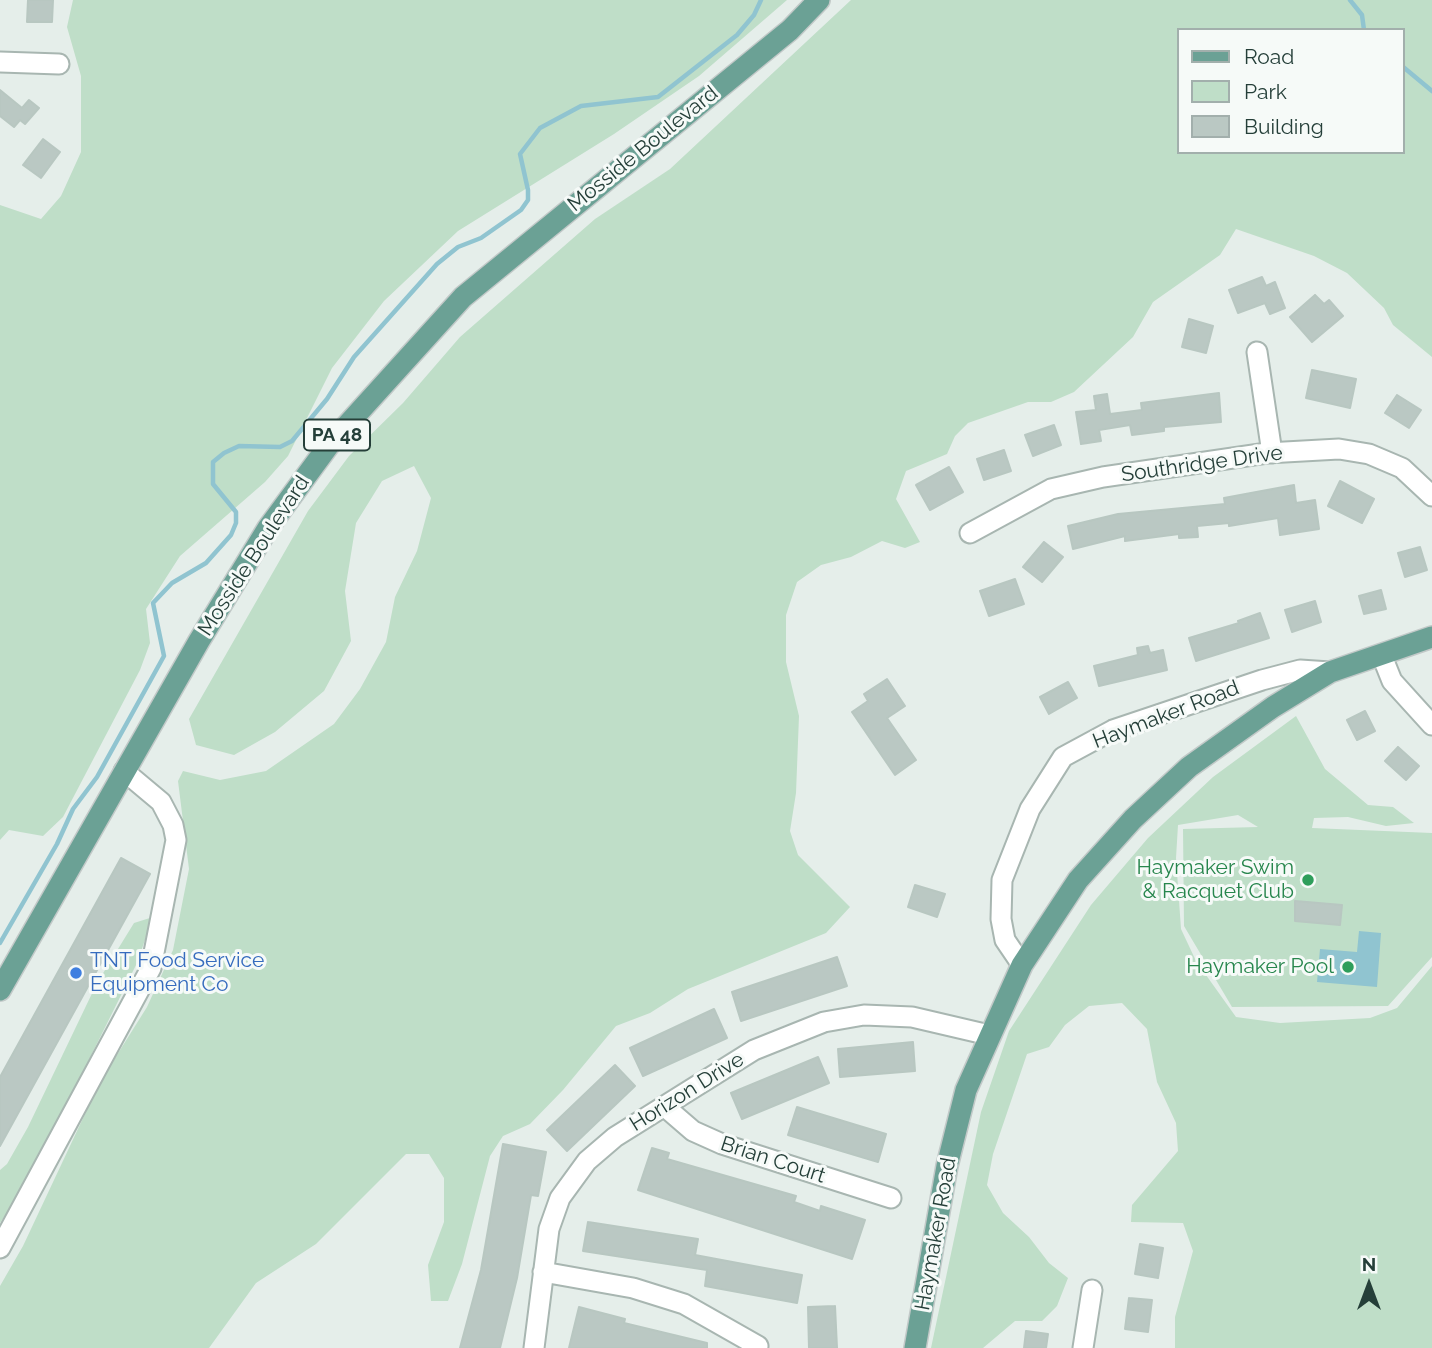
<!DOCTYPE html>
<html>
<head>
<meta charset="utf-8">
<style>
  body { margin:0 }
  #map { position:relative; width:1432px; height:1348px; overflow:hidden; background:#e5eeea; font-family:Raleway,sans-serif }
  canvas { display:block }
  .legend { position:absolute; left:1177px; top:28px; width:228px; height:126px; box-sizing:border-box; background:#f6faf8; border:2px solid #a2afac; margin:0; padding:9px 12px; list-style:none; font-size:21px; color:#253f39 }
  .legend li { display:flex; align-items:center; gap:14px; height:35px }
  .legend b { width:35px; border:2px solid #a2afac }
  .north { position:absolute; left:1334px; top:1250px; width:70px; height:70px; -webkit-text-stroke:5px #f6faf8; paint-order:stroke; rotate:0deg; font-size:19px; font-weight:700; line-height:28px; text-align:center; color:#253f39 }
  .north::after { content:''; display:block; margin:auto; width:24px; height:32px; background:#253f39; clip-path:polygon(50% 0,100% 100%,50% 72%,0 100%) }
</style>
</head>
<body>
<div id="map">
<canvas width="1432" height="1348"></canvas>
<ul class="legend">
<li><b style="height:9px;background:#6ba195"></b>Road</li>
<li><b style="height:19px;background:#bfdec8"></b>Park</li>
<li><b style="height:19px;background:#bac8c3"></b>Building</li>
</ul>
<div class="north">N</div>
</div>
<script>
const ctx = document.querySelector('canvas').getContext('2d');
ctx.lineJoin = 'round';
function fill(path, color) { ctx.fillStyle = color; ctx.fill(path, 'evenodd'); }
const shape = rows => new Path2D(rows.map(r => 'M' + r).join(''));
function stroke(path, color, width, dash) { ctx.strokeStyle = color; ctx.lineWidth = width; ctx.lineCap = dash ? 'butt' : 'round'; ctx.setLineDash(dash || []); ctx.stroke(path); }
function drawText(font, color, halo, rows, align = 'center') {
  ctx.font = font + ' Raleway,sans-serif'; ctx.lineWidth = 6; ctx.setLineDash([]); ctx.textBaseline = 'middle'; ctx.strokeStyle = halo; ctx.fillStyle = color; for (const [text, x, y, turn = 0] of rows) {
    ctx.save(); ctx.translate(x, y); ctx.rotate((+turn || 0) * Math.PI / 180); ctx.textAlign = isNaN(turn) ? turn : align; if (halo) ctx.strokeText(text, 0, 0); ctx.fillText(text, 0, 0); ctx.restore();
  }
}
const green = shape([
  [73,0,787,0,699,76,614,134,458,231,384,301,332,368,288,456,265,482,180,556,146,609,150,643,140,670,63,817,43,836,9,830,0,840,0,205,41,219,61,196,81,152,81,76,67,27],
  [851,0,1432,0,1432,357,1393,325,1384,308,1347,273,1314,256,1236,229,1220,255,1153,302,1133,337,1074,392,1051,402,1028,402,968,423,955,436,947,454,906,471,896,499,920,542,905,548,882,541,851,557,821,565,797,582,786,615,786,662,799,716,796,793,790,831,798,855,850,907,826,933,688,989,650,1013,616,1026,563,1090,530,1124,503,1136,490,1156,462,1264,448,1301,431,1301,428,1265,444,1222,444,1178,429,1154,406,1154,316,1244,256,1283,209,1348,0,1348,0,1286,23,1246,100,1082,147,1007,173,950,189,869,178,781,183,771,220,780,266,771,334,724,360,689,386,642,395,597,417,551,431,498,414,466,382,481,356,523,345,591,351,641,324,691,275,732,234,755,196,745,189,719,308,511,349,456,403,403,460,337,595,219,670,169],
  [1178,30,1402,30,1402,152,1178,152],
  [1296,716,1325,769,1368,805,1393,807,1414,823,1386,826,1348,817,1314,818,1312,828,1432,833,1432,957,1388,1006,1232,1007,1184,926,1183,829,1258,827,1238,815,1178,825,1176,858,1181,929,1196,961,1236,1017,1280,1023,1370,1018,1397,1008,1432,966,1432,1348,1175,1348,1175,1317,1193,1251,1183,1223,1131,1222,1132,1205,1178,1151,1176,1123,1157,1082,1147,1029,1122,1003,1089,1006,1065,1025,1049,1047,1027,1054,993,1154,987,1185,1003,1213,1029,1237,1049,1263,1068,1278,1057,1306,1042,1321,1015,1321,983,1348,931,1348,981,1112,1009,1031,1091,905,1148,838,1213,777],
  [153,917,137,963,65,1108,26,1185,0,1223,0,1170,7,1164,28,1127,97,983,134,923]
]);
const water = shape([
  [1359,931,1381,933,1377,987,1317,982,1320,949,1357,952]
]);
const stream = shape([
  [1350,0,1362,15,1364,30],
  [1402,66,1432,91],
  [0,943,57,844,73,809,97,777,164,656,153,603,172,583,206,563,231,535,236,523,236,512,213,484,213,462,224,453,239,446,280,447,292,441,327,399,354,357,437,264,458,247,481,238,521,210,528,200,528,190,520,154,540,128,581,106,658,97,737,35,754,15,761,0]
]);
const building = shape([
  [28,0,53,0,52,22,27,22,28,0],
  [0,90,22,108,29,100,39,108,25,124,20,120,14,127,0,116,0,90],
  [43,139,60,152,41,178,23,165,43,139],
  [1262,277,1266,286,1275,282,1285,308,1270,314,1265,303,1238,313,1229,290,1262,277],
  [1315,295,1324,304,1329,300,1343,316,1312,342,1290,317,1315,295],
  [1189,319,1213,326,1206,353,1182,347,1189,319],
  [1312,370,1356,379,1350,408,1306,398,1312,370],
  [1219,393,1221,422,1164,427,1164,431,1132,435,1130,425,1099,430,1101,441,1081,444,1076,412,1096,410,1094,396,1107,394,1110,414,1142,410,1141,403,1219,393],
  [1397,395,1421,410,1409,428,1385,413,1397,395],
  [1054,425,1061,445,1033,456,1025,435,1054,425],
  [1004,450,1011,471,984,480,977,459,1004,450],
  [949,467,963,492,930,510,916,485,949,467],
  [1340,481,1374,499,1362,523,1328,506,1340,481],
  [1294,485,1296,503,1315,500,1319,529,1280,535,1278,518,1229,526,1229,523,1197,526,1198,537,1179,538,1179,534,1125,541,1125,536,1073,549,1068,526,1118,514,1225,504,1224,498,1294,485],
  [1044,542,1063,557,1042,582,1023,567,1044,542],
  [1420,547,1427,570,1405,577,1398,553,1420,547],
  [1015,579,1024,604,989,616,980,591,1015,579],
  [1381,590,1386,609,1364,614,1359,596,1381,590],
  [1315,601,1321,622,1292,632,1285,610,1315,601],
  [1260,613,1269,638,1196,661,1189,638,1239,623,1238,621,1260,613],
  [1148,646,1150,653,1163,650,1167,670,1099,686,1094,666,1138,655,1137,648,1148,646],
  [887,679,905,706,887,718,916,760,895,775,852,712,868,701,864,694,887,679],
  [1068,682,1077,698,1049,714,1040,697,1068,682],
  [1365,711,1375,731,1357,740,1347,720,1365,711],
  [1398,747,1419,766,1406,780,1385,761,1398,747],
  [121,858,150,874,0,1146,0,1077,121,858],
  [915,885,945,894,937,917,908,907,915,885],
  [1295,901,1342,905,1340,925,1295,921,1295,901],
  [837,957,847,986,741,1021,732,992,837,957],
  [714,1009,727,1038,643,1076,630,1048,714,1009],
  [913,1042,915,1071,840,1077,838,1049,913,1042],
  [818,1057,829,1083,742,1119,731,1093,818,1057],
  [615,1065,635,1086,567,1151,547,1130,615,1065],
  [797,1107,886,1134,878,1162,788,1135,797,1107],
  [503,1144,546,1152,538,1196,531,1195,517,1278,500,1348,460,1348,481,1270,503,1144],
  [652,1148,669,1153,667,1159,796,1196,794,1202,820,1211,821,1206,865,1220,852,1259,638,1190,652,1148],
  [588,1222,698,1239,695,1255,802,1275,797,1303,705,1286,707,1270,583,1251,588,1222],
  [1140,1244,1163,1248,1158,1278,1135,1274,1140,1244],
  [1129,1298,1152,1300,1148,1332,1125,1329,1129,1298],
  [835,1306,837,1348,809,1348,808,1307,835,1306],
  [579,1307,625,1319,624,1323,707,1343,707,1348,569,1348,579,1307],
  [1026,1331,1048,1334,1046,1348,1024,1348,1026,1331]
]);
const minor = shape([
  [0,62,59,64],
  [1257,352,1272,453],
  [970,533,1051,489,1103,477,1267,453,1339,449,1369,454,1402,468,1432,496],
  [1382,656,1392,681,1432,725],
  [1022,965,1005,940,1001,919,1002,880,1030,809,1063,757,1113,730,1262,680,1300,670,1330,672],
  [664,1106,693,1131,722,1144,891,1198],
  [0,1248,151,968,176,840,173,825,161,802,124,771],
  [543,1272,633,1288,684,1304,758,1346],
  [534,1348,549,1229,560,1198,587,1161,615,1137,754,1050,824,1022,864,1015,912,1017,989,1035],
  [1083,1348,1092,1290]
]);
const major = shape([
  [0,990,199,641,268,528,329,445,463,297,790,30,819,0],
  [915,1348,947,1166,966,1090,1022,965,1078,880,1133,819,1189,767,1273,707,1330,672,1432,637]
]);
const markers = [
  [1308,880,7,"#2e9e5b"],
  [1348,967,7,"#2e9e5b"],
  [76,973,7,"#3f7fe0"]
];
const shields = [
  [337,435,66]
];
const shieldNames = [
  ["PA 48",337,435]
];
const streetNames = [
  ["Mosside Boulevard",643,149,-39],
  ["Southridge Drive",1202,464,-8],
  ["Mosside Boulevard",254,556,-57],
  ["Haymaker Road",1166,715,-21],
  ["Horizon Drive",687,1092,-32],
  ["Brian Court",773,1160,18],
  ["Haymaker Road",936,1234,-80]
];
const leisureNames = [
  ["Haymaker Swim",1294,868],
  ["& Racquet Club",1294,892],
  ["Haymaker Pool",1334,967]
];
const shopNames = [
  ["TNT Food Service",90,961],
  ["Equipment Co",90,985]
];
fill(green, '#bfdec8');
fill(water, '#90c4d0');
stroke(stream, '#90c4d0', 4.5);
fill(building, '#bac8c3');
stroke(building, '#b8c7c1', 2);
stroke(minor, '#a8b6b1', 23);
stroke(major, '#c2c9c8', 24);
stroke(minor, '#fff', 19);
stroke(major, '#6ba195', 21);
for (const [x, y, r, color] of markers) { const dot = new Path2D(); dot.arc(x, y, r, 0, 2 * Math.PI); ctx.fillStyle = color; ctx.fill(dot); stroke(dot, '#f6faf8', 2.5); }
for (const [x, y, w] of shields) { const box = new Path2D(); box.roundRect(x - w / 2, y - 15.5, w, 31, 5); ctx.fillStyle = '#f6faf8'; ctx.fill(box); stroke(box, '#253f39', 2); }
drawText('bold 19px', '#253f39', null, shieldNames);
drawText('21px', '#253f39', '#f6faf8', streetNames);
drawText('21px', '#27864d', '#f6faf8', leisureNames, 'right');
drawText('21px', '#366cbe', '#f6faf8', shopNames, 'left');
</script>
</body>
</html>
